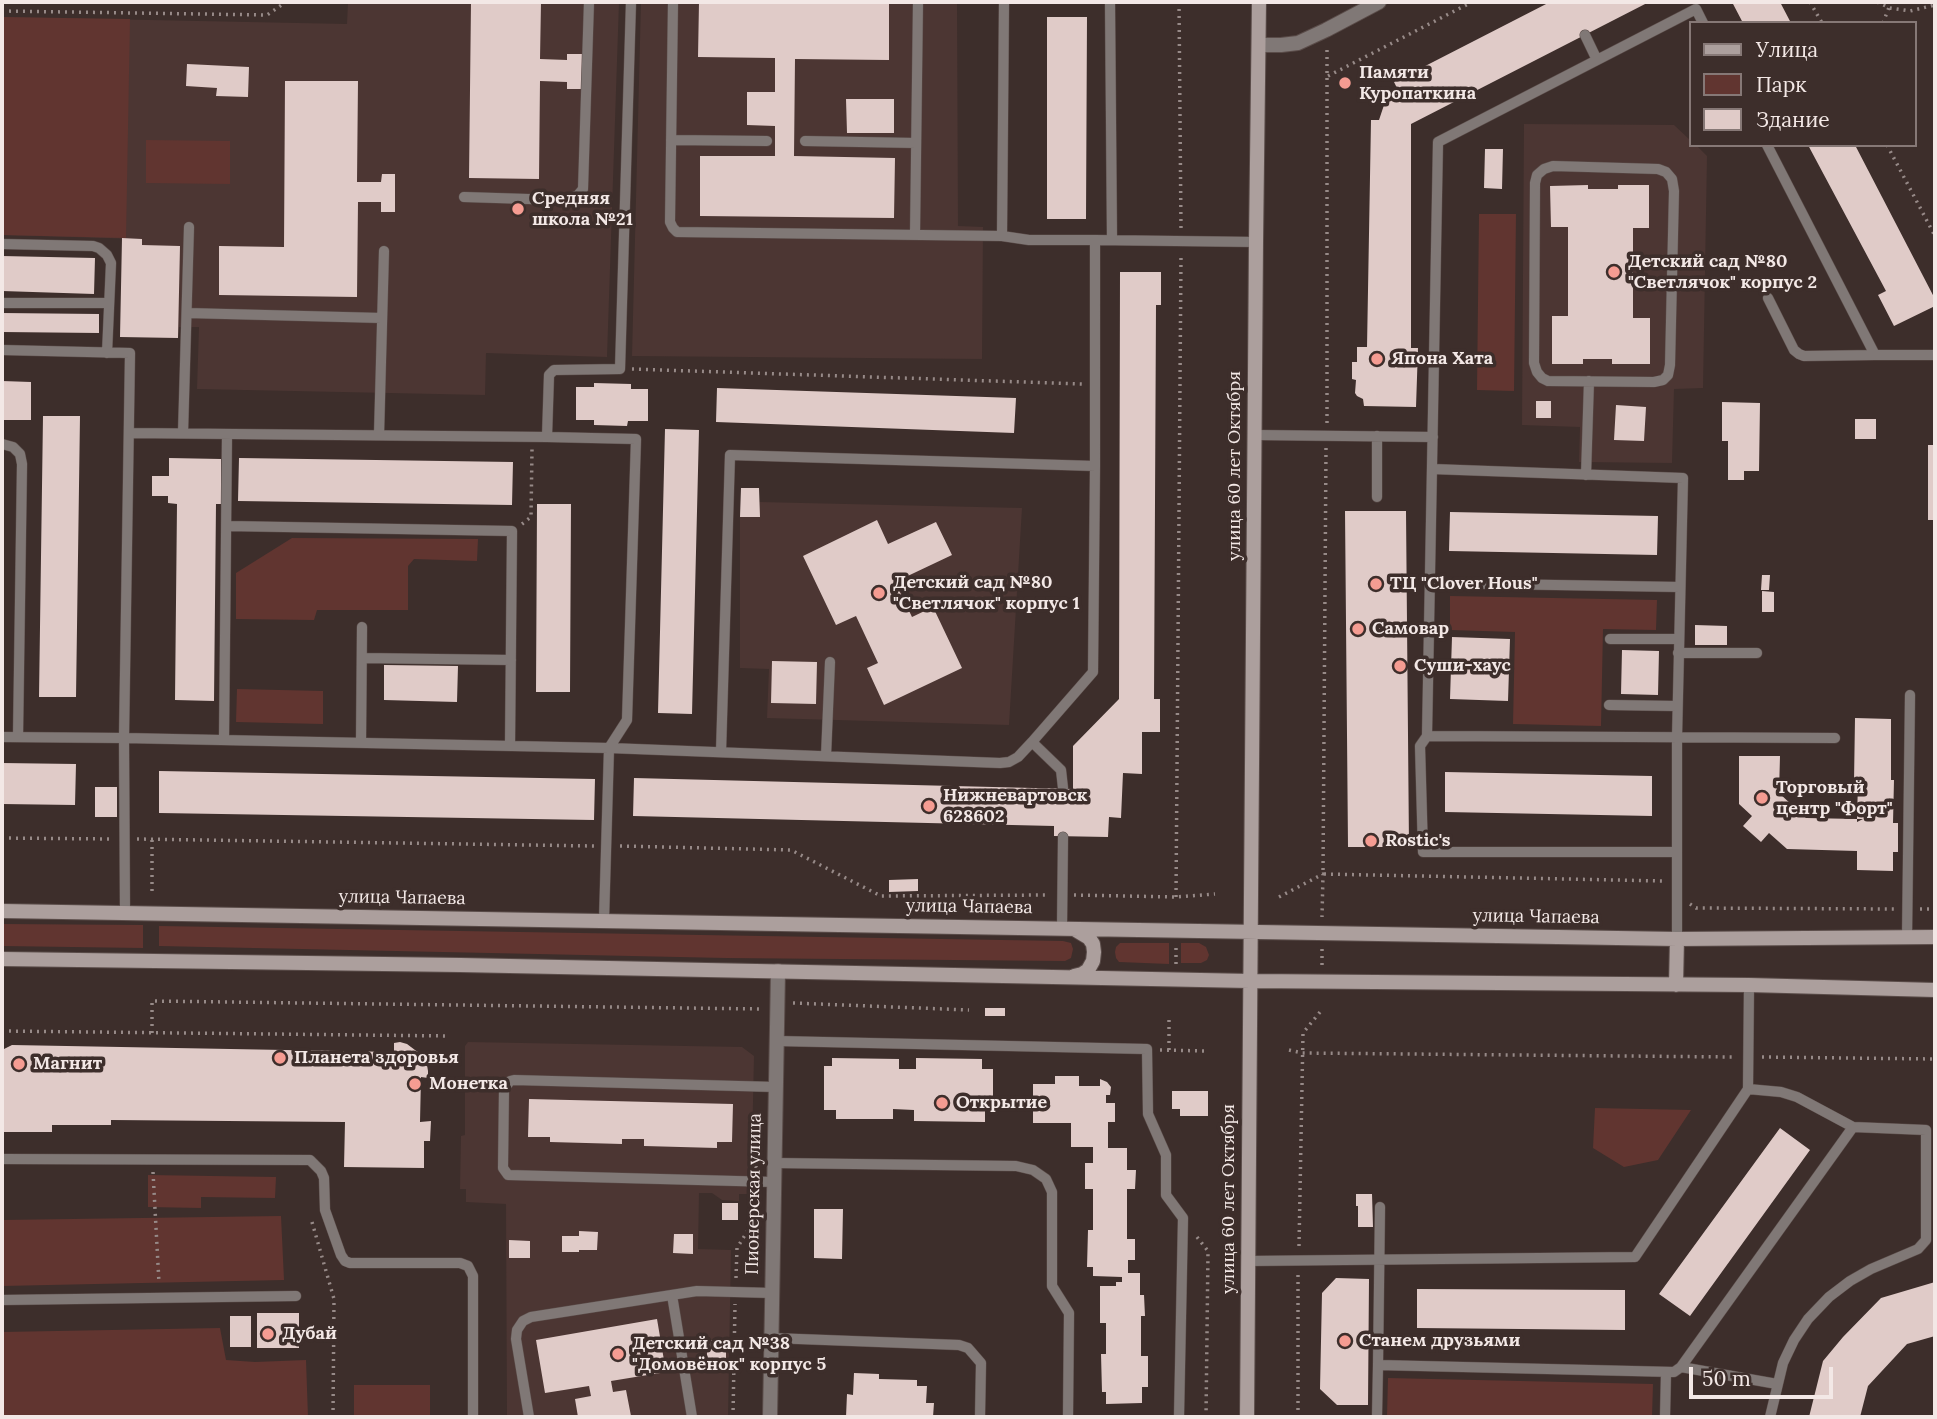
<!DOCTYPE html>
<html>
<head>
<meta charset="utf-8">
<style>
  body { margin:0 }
  #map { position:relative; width:1937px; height:1419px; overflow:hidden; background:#3d2e2b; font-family:Lora,serif }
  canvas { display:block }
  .frame { position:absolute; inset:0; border:4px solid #f3e8e6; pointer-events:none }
  .legend { position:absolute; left:1689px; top:21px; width:228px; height:126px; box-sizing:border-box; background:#3d2e2b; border:2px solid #867876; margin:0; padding:9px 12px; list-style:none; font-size:21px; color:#f3e8e6 }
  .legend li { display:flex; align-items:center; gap:14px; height:35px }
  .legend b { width:35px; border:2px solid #867876 }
  .scale { position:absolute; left:1689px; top:1367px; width:144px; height:32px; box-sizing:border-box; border:4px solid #f3e8e6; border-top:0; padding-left:9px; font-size:21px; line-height:24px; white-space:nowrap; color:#f3e8e6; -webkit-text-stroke:5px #3d2e2b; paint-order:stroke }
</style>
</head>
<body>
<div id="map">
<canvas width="1937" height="1419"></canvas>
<div class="frame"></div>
<ul class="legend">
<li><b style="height:9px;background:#ac9f9d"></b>Улица</li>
<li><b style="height:19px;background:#613530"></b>Парк</li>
<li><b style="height:19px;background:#e0cbc8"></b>Здание</li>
</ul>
<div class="scale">50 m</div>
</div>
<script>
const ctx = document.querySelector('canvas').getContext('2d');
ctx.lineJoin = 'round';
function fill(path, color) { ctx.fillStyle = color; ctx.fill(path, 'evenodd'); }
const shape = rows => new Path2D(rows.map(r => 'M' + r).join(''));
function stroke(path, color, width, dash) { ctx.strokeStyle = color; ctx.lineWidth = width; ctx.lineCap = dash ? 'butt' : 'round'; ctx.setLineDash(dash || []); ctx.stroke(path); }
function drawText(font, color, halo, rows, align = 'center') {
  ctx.font = font + ' Lora,serif'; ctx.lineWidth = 7; ctx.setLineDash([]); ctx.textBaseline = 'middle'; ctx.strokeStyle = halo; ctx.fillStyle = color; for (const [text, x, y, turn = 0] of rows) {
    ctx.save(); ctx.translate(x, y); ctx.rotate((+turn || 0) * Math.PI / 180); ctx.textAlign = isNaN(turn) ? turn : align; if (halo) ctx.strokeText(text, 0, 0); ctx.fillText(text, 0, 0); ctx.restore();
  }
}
const built = shape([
  [348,2,619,2,607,357,486,353,485,395,197,389,199,327,179,327,178,338,140,337,142,239,2,235,2,17,347,24],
  [641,2,957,2,958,226,983,227,982,359,632,356],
  [1524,124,1674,125,1690,140,1690,145,1696,145,1707,156,1703,388,1674,389,1672,463,1579,462,1580,427,1522,425],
  [759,502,1022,508,1009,725,767,718,769,669,740,668,740,517,759,517],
  [468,1042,742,1047,754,1056,751,1194,739,1194,739,1201,722,1200,712,1193,699,1193,698,1249,731,1250,728,1417,507,1417,506,1204,466,1202,466,1189,460,1189,461,1136,465,1135,465,1046]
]);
const green = shape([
  [2,17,130,19,126,238,2,235],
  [146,140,230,141,230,184,146,183],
  [1479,214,1516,214,1514,391,1477,390],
  [292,538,478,539,477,561,414,559,408,566,408,610,317,610,314,620,236,619,236,573],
  [1450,596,1657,600,1656,630,1603,629,1601,726,1513,724,1515,632,1450,630],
  [237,689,323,691,323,724,236,722],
  [2,924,143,925,143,948,2,946],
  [159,926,1063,941,1071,943,1073,949,1071,958,1065,961,726,958,159,946],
  [1120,943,1169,943,1169,964,1119,962,1116,958,1115,952,1116,947],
  [1181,943,1199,943,1206,947,1209,955,1207,960,1201,963,1181,963],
  [1595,1108,1691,1110,1658,1160,1624,1167,1593,1148],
  [148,1175,276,1177,275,1198,201,1197,201,1208,148,1207],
  [281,1216,284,1280,2,1286,2,1220],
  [220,1328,226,1360,255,1362,306,1360,308,1417,2,1417,2,1332],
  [1388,1378,1653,1384,1652,1417,1387,1417],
  [354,1385,430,1385,430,1417,354,1417]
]);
const building = shape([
  [471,2,541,2,540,59,567,60,567,54,585,54,584,89,567,89,567,82,540,81,539,179,469,178],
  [699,2,889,3,889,60,795,59,794,156,895,158,894,218,700,216,700,156,775,156,775,126,747,125,747,92,775,92,775,58,698,57],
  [1550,2,1649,2,1411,124,1411,348,1418,348,1416,407,1364,406,1363,399,1357,396,1355,393,1356,380,1352,379,1352,362,1357,362,1357,347,1367,347,1371,120,1379,120,1384,105,1398,90,1394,82],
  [1732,2,1780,2,1791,23,1743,23],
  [1047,17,1087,17,1086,219,1047,219],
  [187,64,249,67,248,97,216,96,217,88,186,86],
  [285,81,358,81,357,182,381,182,382,174,395,174,395,212,381,212,381,202,358,202,357,297,219,295,219,246,284,247],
  [846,99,894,99,894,133,847,133],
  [1808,145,1855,145,1935,299,1935,306,1894,326,1878,295,1886,291],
  [1485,149,1503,149,1502,189,1484,188],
  [1588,185,1588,189,1618,189,1618,185,1649,185,1649,228,1633,228,1633,318,1650,318,1650,364,1612,364,1612,359,1583,359,1583,364,1552,364,1552,316,1568,316,1568,227,1551,227,1550,186],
  [122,238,142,239,142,245,180,246,178,338,120,337],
  [2,256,95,258,94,294,2,291],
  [1120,272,1161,272,1161,305,1156,305,1154,699,1160,699,1160,732,1142,732,1142,774,1123,773,1121,818,1109,817,1108,837,1054,836,1054,826,633,816,634,778,1073,789,1073,746,1119,699],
  [2,313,99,314,99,333,2,332],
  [2,381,31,382,31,420,2,420],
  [594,383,631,384,631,389,648,389,648,421,628,421,627,426,594,425,594,420,576,420,576,387,594,387],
  [717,388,1016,398,1014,433,716,422],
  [1536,401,1551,401,1551,418,1536,418],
  [1722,402,1760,403,1759,471,1744,471,1744,480,1728,480,1728,441,1722,441],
  [1616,405,1646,407,1644,441,1614,440],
  [43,416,80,416,76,697,39,697],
  [1855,419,1876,419,1876,439,1855,439],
  [665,429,699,430,692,714,658,713],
  [1928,445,1935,445,1935,520,1928,520],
  [169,458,221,459,221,504,216,504,214,701,175,700,177,504,168,503,168,496,152,496,152,476,169,476],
  [239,458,513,462,512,505,238,501],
  [741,488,759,488,760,517,740,517],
  [537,504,571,504,570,692,536,692],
  [1345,511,1406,511,1409,847,1348,847],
  [1450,512,1658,516,1657,555,1449,551],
  [877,520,888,544,936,522,952,555,895,582,912,617,933,607,962,668,884,705,867,668,878,663,856,616,836,625,803,556],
  [1762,575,1770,575,1769,590,1761,590],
  [1762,591,1774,592,1774,612,1762,612],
  [1695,625,1727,626,1727,645,1695,645],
  [1452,637,1510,639,1508,701,1450,699],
  [1622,650,1659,651,1658,695,1621,694],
  [772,661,817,662,816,704,771,703],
  [384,665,458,666,457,702,384,700],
  [1855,718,1891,719,1891,780,1894,780,1893,823,1898,823,1898,852,1893,852,1893,871,1857,870,1857,851,1787,849,1769,833,1761,842,1743,826,1752,816,1739,804,1739,756,1780,756,1779,793,1806,818,1857,819,1857,822,1863,819,1857,819,1858,782,1854,782],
  [2,763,76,764,75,805,2,804],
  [159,771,595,779,594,820,159,813],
  [1445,772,1652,776,1652,816,1445,812],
  [95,787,117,787,117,817,95,817],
  [918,879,918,891,889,892,889,880],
  [985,1008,1005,1008,1005,1016,985,1016],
  [400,1042,407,1044,419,1053,427,1065,428,1071,428,1078,421,1077,420,1122,431,1121,430,1141,424,1141,424,1168,344,1167,345,1122,111,1120,111,1125,52,1125,52,1132,2,1132,2,1050,12,1045,394,1052,394,1043],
  [832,1058,899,1059,899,1069,916,1069,916,1058,982,1059,982,1069,993,1069,993,1111,985,1111,985,1122,914,1121,914,1110,893,1109,893,1119,836,1119,836,1110,824,1110,824,1066,832,1066],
  [1055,1076,1079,1076,1079,1086,1100,1086,1100,1079,1107,1082,1111,1087,1110,1095,1106,1095,1106,1103,1115,1103,1115,1122,1108,1122,1108,1148,1127,1148,1127,1170,1136,1170,1135,1189,1127,1189,1127,1239,1135,1239,1135,1260,1128,1260,1128,1273,1140,1273,1140,1295,1144,1295,1145,1316,1141,1316,1141,1356,1148,1356,1148,1387,1142,1387,1142,1403,1106,1404,1106,1392,1102,1392,1101,1354,1106,1354,1106,1323,1100,1323,1100,1286,1116,1286,1116,1282,1122,1282,1122,1277,1093,1276,1093,1267,1087,1267,1088,1230,1093,1230,1093,1189,1085,1189,1085,1163,1093,1163,1093,1147,1071,1147,1071,1123,1033,1123,1033,1084,1055,1084],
  [1172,1091,1208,1091,1208,1116,1180,1116,1180,1109,1172,1109],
  [529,1099,733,1104,732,1142,717,1142,717,1148,644,1146,644,1139,622,1139,622,1144,550,1142,550,1137,528,1137],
  [1780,1128,1810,1150,1690,1316,1659,1294],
  [1356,1194,1372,1194,1373,1227,1358,1227,1358,1206,1356,1206],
  [722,1203,738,1203,738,1220,722,1220],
  [814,1209,843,1209,842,1259,814,1258],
  [579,1231,598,1232,597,1250,579,1250,579,1252,562,1252,562,1236,579,1236],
  [674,1234,693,1234,693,1254,673,1253],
  [509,1240,530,1241,530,1258,509,1258],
  [1336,1278,1369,1279,1368,1405,1337,1405,1320,1389,1322,1293],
  [1935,1282,1935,1336,1907,1344,1868,1386,1860,1417,1809,1417,1823,1361,1843,1337,1881,1298],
  [1417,1289,1625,1290,1625,1330,1417,1328],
  [257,1313,299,1313,299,1348,257,1348],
  [230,1316,251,1316,251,1347,230,1347],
  [657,1319,666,1372,611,1381,613,1392,626,1390,631,1416,621,1417,578,1417,575,1399,591,1396,589,1386,545,1393,536,1340],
  [707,1340,726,1340,726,1360,707,1359],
  [854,1373,879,1374,879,1379,917,1380,917,1386,927,1386,926,1403,934,1403,933,1417,846,1417,847,1394,853,1395]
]);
const path = shape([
  [1179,2,1181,230],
  [1810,2,1822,23],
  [1877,2,1890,8,1910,11,1935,5],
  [2,11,267,15,286,2],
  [1883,23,1891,2],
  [1328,76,1472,2],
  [1887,145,1935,236],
  [632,369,1083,384],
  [1327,423,1327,46],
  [1326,448,1323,874,1664,881],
  [522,524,531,517,532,449],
  [2,838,112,839],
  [137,839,595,846],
  [152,840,152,896],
  [620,846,791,850,881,896,1049,895],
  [1074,895,1176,897,1215,894],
  [1176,897,1181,255],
  [1279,897,1323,874,1322,917],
  [1690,904,1696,908,1895,909],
  [1920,909,1935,909],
  [1322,949,1322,965],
  [1176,964,1176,947],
  [793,1003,969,1010],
  [2,1031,450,1036],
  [152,1033,152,1001,762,1009],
  [1160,1050,1206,1051],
  [1169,1050,1169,1016],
  [1289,1050,1302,1053,1734,1057],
  [1762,1057,1935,1059],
  [756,1168,757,1116],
  [153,1172,159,1283],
  [312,1222,334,1299,333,1417],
  [1197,1237,1208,1251,1206,1417],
  [1299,1246,1303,1033,1320,1012],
  [736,1278,737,1248,755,1219,755,1193],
  [733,1417,735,1304],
  [1298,1417,1298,1274]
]);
const lane = shape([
  [673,2,670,222,673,228,677,232,1002,236],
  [1004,2,1002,236,1029,240,1095,240],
  [1110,2,1112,240],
  [1703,23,1696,9,1438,142,1427,736,1835,738],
  [1585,35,1597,60],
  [671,140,767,141],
  [805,141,916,143],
  [1767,145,1875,355,1935,355],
  [1553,166,1658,169,1666,172,1672,179,1674,191,1670,365,1668,375,1663,380,1654,382,1548,381,1542,378,1537,372,1534,363,1535,183,1537,175,1544,169,1553,166],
  [464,197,560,200,571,198,578,195,583,189,589,2],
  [915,235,918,2],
  [2,244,93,246,99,248,107,255,111,263,107,353],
  [1768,298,1794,350,1799,354,1804,356,1875,355],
  [2,303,109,303],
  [187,313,382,318],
  [2,350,130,353,124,738,2,737],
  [129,433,547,437,549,375,554,370,620,369,631,2],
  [183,433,189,227],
  [379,435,384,251],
  [1255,435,1433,437],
  [1377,436,1377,497],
  [2,444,13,447,20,454,22,464,18,737],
  [1432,469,1683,478,1677,738,1677,939],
  [1586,475,1589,381],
  [227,526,512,531,510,746],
  [1431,583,1680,587],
  [1610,639,1679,639],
  [1678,653,1757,653],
  [362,658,511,660],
  [1609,705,1677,706],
  [1427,736,1420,746,1423,852,1677,852],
  [224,740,227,434],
  [1032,742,1061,770,1063,788],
  [361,743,362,627],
  [721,752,730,455,1095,466],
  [826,756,830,662],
  [125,913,124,738,609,748,627,720,636,439,547,437],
  [604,920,609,748,1000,763,1009,762,1018,757,1032,742,1093,672,1095,466,1095,240,1256,242],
  [1062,928,1063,837],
  [1907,939,1910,695],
  [777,1041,1147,1049,1148,1114,1166,1155,1166,1195,1183,1218,1179,1417],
  [2,1159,310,1160,321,1171,324,1178,325,1210,341,1255,345,1261,350,1263,460,1263,468,1266,473,1276,473,1417],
  [774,1163,1016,1166,1033,1170,1046,1179,1052,1192,1052,1286,1069,1313,1068,1417],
  [774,1182,508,1175,503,1168,504,1089,510,1081,514,1080,776,1087],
  [1380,1207,1378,1365,1674,1372,1681,1367,1853,1127,1797,1097,1781,1092,1748,1089],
  [1248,1261,1635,1257,1748,1089,1749,985],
  [672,1295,692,1417],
  [2,1300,296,1296],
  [772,1338,959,1345,968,1348,981,1363,980,1417],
  [1681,1367,1777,1384],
  [529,1417,516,1339,517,1330,523,1321,531,1317,697,1291,772,1293],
  [1377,1417,1378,1365],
  [1665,1417,1666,1372],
  [1770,1417,1783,1363,1794,1340,1808,1319,1829,1297,1850,1281,1871,1269,1918,1249,1926,1240,1926,1130,1853,1127]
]);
const street = shape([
  [1259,45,1281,45,1298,43,1326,30,1379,2],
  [770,1417,778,971]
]);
const secondary = shape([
  [2,911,1677,939,1935,937],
  [1074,929,1089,938,1093,944,1094,952,1093,961,1088,970,1082,974,1074,976],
  [2,959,460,965,1250,981,1749,985,1935,990],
  [1676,985,1677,939],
  [1247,1417,1256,242,1259,2]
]);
const markers = [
  [1345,83,7,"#f59c92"],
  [518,209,7,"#f59c92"],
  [1614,272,7,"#f59c92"],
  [1377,359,7,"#f59c92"],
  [1376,584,7,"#f59c92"],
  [879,593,7,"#f59c92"],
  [1358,629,7,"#f59c92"],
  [1400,666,7,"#f59c92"],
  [1762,798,7,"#f59c92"],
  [929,806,7,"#f59c92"],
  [1371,841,7,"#f59c92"],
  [280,1058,7,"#f59c92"],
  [19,1064,7,"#f59c92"],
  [415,1084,7,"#f59c92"],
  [942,1103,7,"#f59c92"],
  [268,1334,7,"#f59c92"],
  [1345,1341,7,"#f59c92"],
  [618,1354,7,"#f59c92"]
];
const poiNames = [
  ["Памяти",1359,73],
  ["Куропаткина",1359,94],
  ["Средняя",532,199],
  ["школа №21",532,220],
  ["Детский сад №80",1628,262],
  ["\"Светлячок\" корпус 2",1628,283],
  ["Япона Хата",1391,359],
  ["Детский сад №80",893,583],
  ["\"Светлячок\" корпус 1",893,604],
  ["ТЦ \"Clover Hous\"",1390,584],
  ["Самовар",1372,629],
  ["Суши-хаус",1414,666],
  ["Торговый",1776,788],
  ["центр \"Форт\"",1776,809],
  ["Нижневартовск",943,796],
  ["628602",943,817],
  ["Rostic's",1385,841],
  ["Планета здоровья",294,1058],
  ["Магнит",33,1064],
  ["Монетка",429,1084],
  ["Открытие",956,1103],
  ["Дубай",282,1334],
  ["Станем друзьями",1359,1341],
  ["Детский сад №38",632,1344],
  ["\"Домовёнок\" корпус 5",632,1365]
];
const streetNames = [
  ["улица 60 лет Октября",1235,466,-90],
  ["улица Чапаева",402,898,1],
  ["улица Чапаева",969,907,1],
  ["улица Чапаева",1536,917,1],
  ["Пионерская улица",754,1194,-89],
  ["улица 60 лет Октября",1229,1199,-90]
];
fill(built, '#4c3633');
fill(green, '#613530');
fill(building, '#e0cbc8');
stroke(lane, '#5a4c49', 11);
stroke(street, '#5a4c49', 16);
stroke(secondary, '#5a4c49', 16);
stroke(path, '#978a88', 3.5, [2, 5]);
stroke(lane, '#807876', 10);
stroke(street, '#807876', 14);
stroke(secondary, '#ac9f9d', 14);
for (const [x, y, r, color] of markers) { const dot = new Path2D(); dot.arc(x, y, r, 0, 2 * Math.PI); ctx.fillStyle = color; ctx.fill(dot); stroke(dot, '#3d2e2b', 2.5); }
drawText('bold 18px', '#f3e8e6', '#3d2e2b', poiNames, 'left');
drawText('18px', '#f3e8e6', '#3d2e2b', streetNames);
</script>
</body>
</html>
